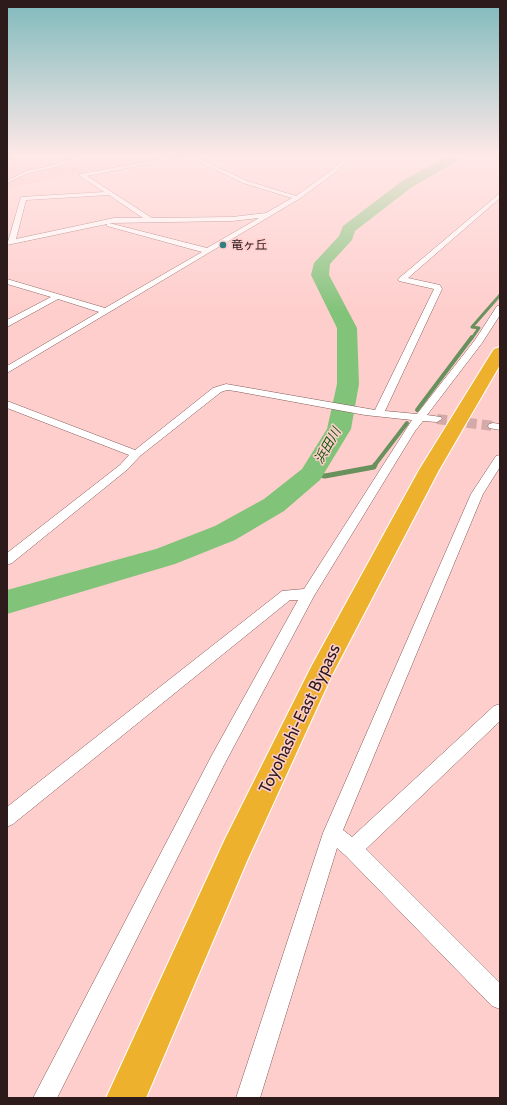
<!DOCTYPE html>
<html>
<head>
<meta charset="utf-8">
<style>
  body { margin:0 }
  #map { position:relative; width:507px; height:1105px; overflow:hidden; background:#fececc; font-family:Cabin,sans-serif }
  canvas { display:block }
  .frame { position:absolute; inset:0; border:8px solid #2c1b1a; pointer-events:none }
</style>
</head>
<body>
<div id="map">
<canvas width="507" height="1105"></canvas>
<div class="frame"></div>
</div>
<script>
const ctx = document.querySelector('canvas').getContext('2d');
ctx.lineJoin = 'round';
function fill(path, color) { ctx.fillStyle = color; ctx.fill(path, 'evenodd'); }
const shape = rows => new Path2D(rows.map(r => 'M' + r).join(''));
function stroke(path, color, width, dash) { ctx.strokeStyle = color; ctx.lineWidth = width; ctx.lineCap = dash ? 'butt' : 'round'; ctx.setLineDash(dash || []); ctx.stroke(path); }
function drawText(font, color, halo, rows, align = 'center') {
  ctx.font = font + ' Cabin,"Noto Sans JP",sans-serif'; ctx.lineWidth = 3; ctx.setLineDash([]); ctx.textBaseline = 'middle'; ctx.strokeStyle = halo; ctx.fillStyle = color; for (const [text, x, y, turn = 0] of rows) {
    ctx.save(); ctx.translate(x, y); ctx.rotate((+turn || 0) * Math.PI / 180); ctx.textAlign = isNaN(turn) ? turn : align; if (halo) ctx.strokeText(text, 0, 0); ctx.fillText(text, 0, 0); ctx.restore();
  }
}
const built = shape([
  [7,157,165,157,58,177,18,186,7,190]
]);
const streamFar2 = shape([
  [472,338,479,328,472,327,500,295]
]);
const streamFar1 = shape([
  [417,410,472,337],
  [374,466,407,423]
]);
const stream = shape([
  [311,474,325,476,374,467,375,465]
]);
const river = shape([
  [446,157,461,157,459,160,412,187,355,231,352,240,330,264,329,275,357,328,359,384,351,429,320,480,284,511,235,540,175,564,7,614,7,590,156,549,215,526,264,499,302,469,327,429,337,384,337,328,311,275,314,263,339,236,343,226,402,181,446,157]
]);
const streetTunnel = shape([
  [437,419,493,426]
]);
const lane = shape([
  [72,157,75,157,56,167,28,173,7,183,7,181,26,171,54,165,72,157]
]);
const street = shape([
  [172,157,184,157,87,176,152,218,232,217,266,213,292,198,243,183,189,157,196,157,247,181,296,196,332,170,345,157,351,157,336,172,299,199,7,373,7,366,99,312,58,299,7,327,7,320,51,297,7,284,7,279,105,308,202,252,107,226,107,224,7,245,21,197,104,192,80,176,80,174,172,157],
  [109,195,143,218,114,218,16,239,26,200,109,195],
  [259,218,207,248,109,223,232,221,259,218],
  [500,193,500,198,408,278,440,285,442,289,385,411,417,414,475,340,497,306,500,305,500,315,482,343,427,415,441,417,442,419,437,422,423,421,415,431,314,596,224,765,57,1098,33,1098,212,755,298,600,290,600,13,824,7,827,7,807,282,591,304,589,412,420,365,415,235,391,227,390,221,392,140,456,128,469,12,563,7,565,7,553,120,465,129,455,7,408,7,401,135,450,213,388,226,384,375,410,434,289,399,281,398,279,500,193],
  [493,423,500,424,500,430,489,428,488,426,489,424,493,423],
  [500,455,500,467,483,494,343,830,352,837,494,706,500,704,500,721,366,849,500,983,500,1009,492,1006,346,856,337,848,260,1098,236,1098,323,833,471,494,496,456,500,455]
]);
const highway = shape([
  [500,347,500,365,439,470,332,675,247,861,146,1098,106,1098,225,839,311,667,419,470,492,352,494,349,500,347]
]);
const shadedWall = shape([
  [7,157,16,157,7,161]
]);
const markers = [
  [223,245,4,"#347c82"]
];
const farPoinames = [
  ["竜ヶ丘",231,245]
];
const farWaternames = [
  ["浜田川",328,446,-60]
];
const nearStreetnames = [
  ["Toyohashi-East Bypass",300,719,-64]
];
fill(built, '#f8c1be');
stroke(streamFar2, '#68915d', 3);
stroke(streamFar1, '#68915d', 4);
stroke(stream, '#68915d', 5);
fill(river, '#82c37a');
stroke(streetTunnel, '#d4aaa8', 10, [10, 5]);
stroke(lane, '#825957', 1);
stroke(street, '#825957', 1);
stroke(highway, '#fff', 2);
fill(lane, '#fff');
fill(street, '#fff');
fill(highway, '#edb12e');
fill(shadedWall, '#a16149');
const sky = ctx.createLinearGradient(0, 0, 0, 312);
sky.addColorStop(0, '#7fbabc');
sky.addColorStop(0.5, '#ffe9e8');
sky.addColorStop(1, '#ffe9e800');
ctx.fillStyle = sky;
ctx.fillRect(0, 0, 507, 312);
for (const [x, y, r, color] of markers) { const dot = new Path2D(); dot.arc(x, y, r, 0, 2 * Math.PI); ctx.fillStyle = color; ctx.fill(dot); stroke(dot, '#fececc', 1.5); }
drawText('12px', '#2c1b1a', '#fececc', farPoinames, 'left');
drawText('italic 13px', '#12540b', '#fececc', farWaternames);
drawText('17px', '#2c1b1a', '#fececc', nearStreetnames);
</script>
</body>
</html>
